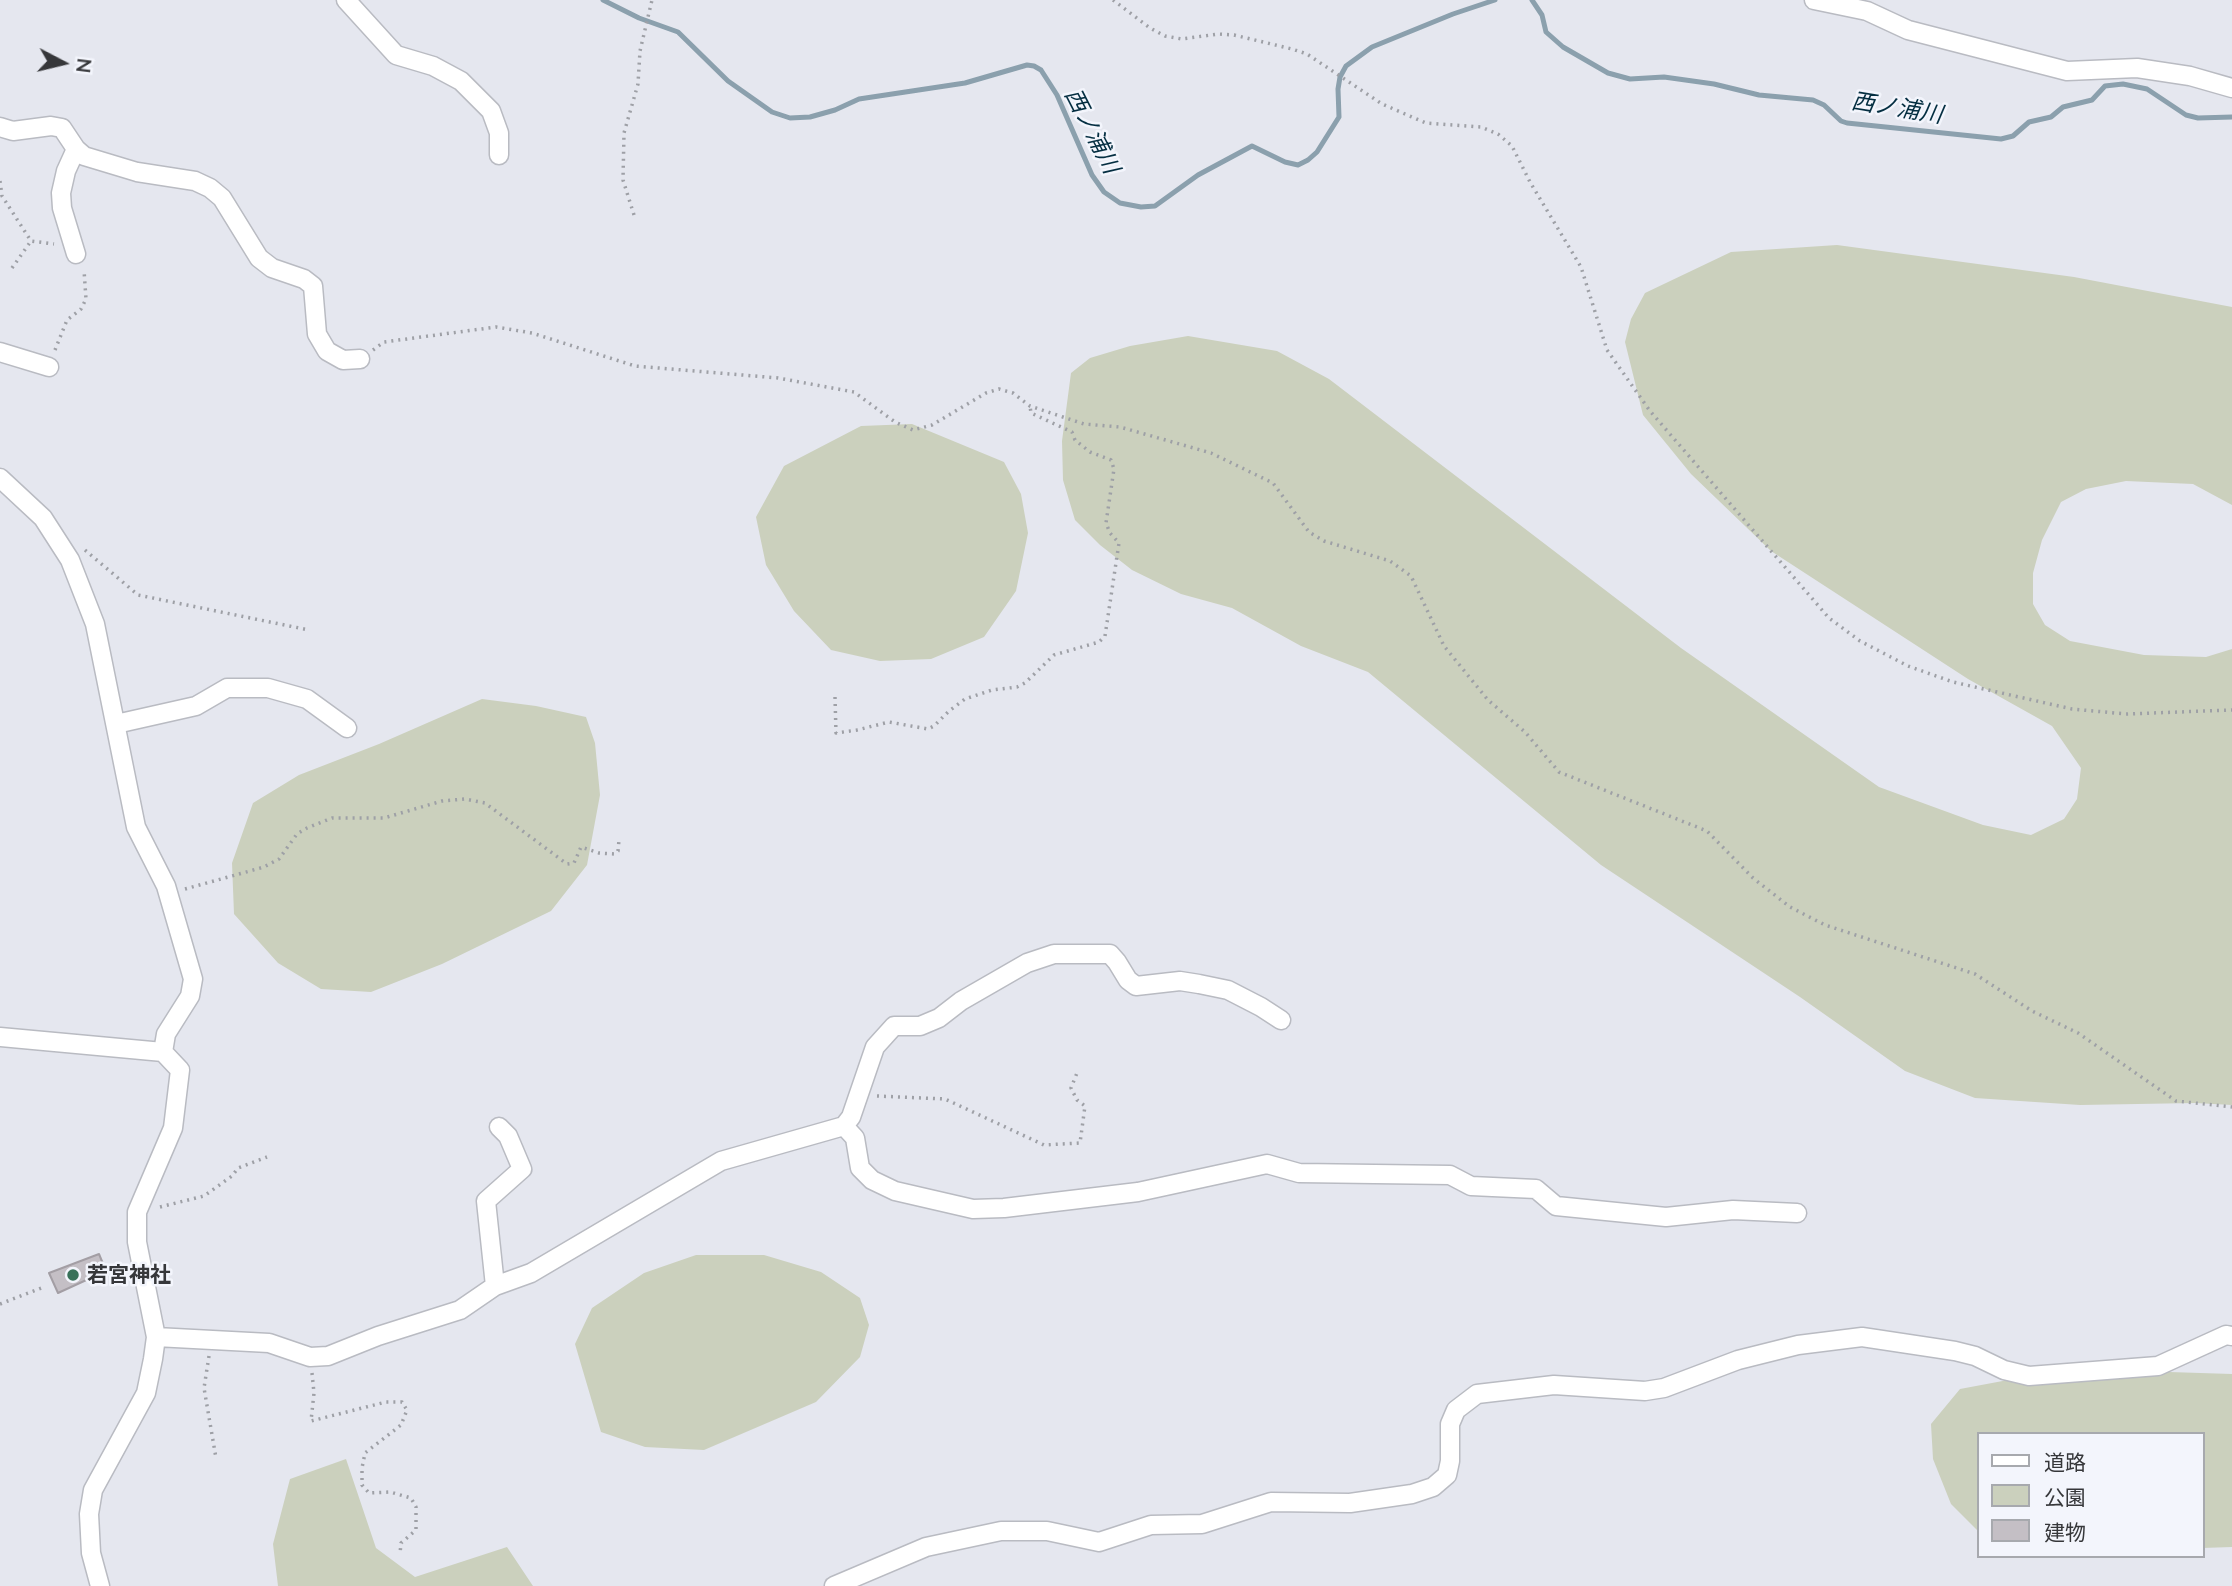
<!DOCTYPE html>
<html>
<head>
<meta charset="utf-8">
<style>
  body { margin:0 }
  #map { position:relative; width:2232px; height:1586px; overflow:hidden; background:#e5e7ef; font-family:Lato,"Noto Sans JP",sans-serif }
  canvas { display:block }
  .legend { position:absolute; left:1977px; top:1432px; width:228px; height:126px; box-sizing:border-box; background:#f3f5fc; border:2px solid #a7a9ae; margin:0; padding:9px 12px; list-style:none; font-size:21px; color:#36373a }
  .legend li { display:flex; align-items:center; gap:14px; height:35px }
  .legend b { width:35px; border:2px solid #a7a9ae }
  .north { position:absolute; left:28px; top:28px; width:70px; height:70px; -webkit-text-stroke:5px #f3f5fc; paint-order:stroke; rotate:97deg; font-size:19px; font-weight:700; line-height:28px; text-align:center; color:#36373a }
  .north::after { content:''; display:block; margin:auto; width:24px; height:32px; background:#36373a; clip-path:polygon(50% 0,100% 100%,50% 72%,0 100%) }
</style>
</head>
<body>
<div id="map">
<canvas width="2232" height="1586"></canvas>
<ul class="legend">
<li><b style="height:9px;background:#fff"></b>道路</li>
<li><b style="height:19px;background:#cbd0bd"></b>公園</li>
<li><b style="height:19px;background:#c4bfc5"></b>建物</li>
</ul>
<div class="north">N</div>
</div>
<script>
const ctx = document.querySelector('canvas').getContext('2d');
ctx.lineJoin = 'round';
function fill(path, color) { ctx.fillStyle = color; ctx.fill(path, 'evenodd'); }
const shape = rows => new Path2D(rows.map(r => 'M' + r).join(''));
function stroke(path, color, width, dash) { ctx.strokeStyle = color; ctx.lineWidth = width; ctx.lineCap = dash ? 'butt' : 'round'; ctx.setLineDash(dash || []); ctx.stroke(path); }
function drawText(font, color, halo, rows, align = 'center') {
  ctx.font = font + ' Lato,"Noto Sans JP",sans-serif'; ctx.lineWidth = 5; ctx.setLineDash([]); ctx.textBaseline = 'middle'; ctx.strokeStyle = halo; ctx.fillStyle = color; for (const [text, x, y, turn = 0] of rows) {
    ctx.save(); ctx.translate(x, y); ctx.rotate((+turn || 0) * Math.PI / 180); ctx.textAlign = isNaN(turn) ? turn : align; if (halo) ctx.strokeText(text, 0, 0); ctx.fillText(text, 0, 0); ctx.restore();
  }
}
const green = shape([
  [1837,245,2074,277,2232,307,2232,505,2193,484,2126,481,2086,489,2061,502,2042,540,2033,573,2033,604,2045,625,2070,641,2144,655,2206,657,2232,649,2232,1105,2195,1103,2080,1105,1975,1098,1905,1071,1800,997,1601,865,1368,672,1301,646,1232,608,1181,594,1132,570,1100,545,1075,520,1063,480,1062,441,1071,373,1090,358,1130,346,1188,336,1277,351,1329,379,1681,648,1879,787,1983,825,2031,835,2064,819,2077,799,2081,768,2052,726,1968,679,1771,551,1691,474,1643,415,1625,342,1631,319,1645,293,1731,252],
  [912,424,1004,462,1021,494,1028,533,1016,591,984,637,931,659,880,661,831,650,794,611,766,565,756,517,784,466,861,426],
  [482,699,536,706,586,717,595,743,600,795,587,865,551,911,442,964,371,992,321,989,278,963,234,914,232,863,253,803,299,775,379,744],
  [696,1255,764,1255,821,1272,860,1298,869,1325,860,1357,816,1402,704,1450,645,1447,601,1432,575,1344,592,1308,644,1273],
  [2106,1370,2232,1374,2232,1547,2202,1548,2202,1434,1978,1434,1978,1531,1951,1504,1933,1459,1931,1424,1960,1389,2024,1377],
  [346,1459,376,1548,415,1577,507,1547,533,1586,278,1586,273,1544,290,1479]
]);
const stream = shape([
  [603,0,639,18,678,32,728,81,772,112,790,118,810,117,835,110,859,99,965,83,1027,65,1034,66,1041,70,1057,95,1092,175,1104,192,1120,203,1141,207,1155,206,1198,175,1252,146,1285,162,1298,165,1308,160,1317,152,1339,117,1338,89,1340,77,1346,66,1372,47,1453,14,1495,0],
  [1532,0,1542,15,1546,32,1563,47,1608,73,1630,79,1664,77,1714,84,1759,95,1813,100,1824,105,1841,121,1847,123,2001,139,2013,136,2029,122,2051,117,2063,107,2092,100,2105,86,2123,84,2147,89,2186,115,2198,118,2232,117]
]);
const building = shape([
  [99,1254,106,1271,58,1293,49,1273,99,1254]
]);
const path = shape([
  [1113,0,1150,28,1165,36,1182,39,1218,34,1234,35,1292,49,1307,54,1382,104,1426,123,1481,127,1498,134,1512,146,1530,182,1581,267,1607,350,1650,411,1829,618,1860,641,1908,666,1953,682,2072,709,2126,714,2232,710],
  [0,181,2,196,31,241,54,244],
  [634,215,623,180,624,133,638,84,640,51,652,0],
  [12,268,31,241],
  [55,350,67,320,81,309,86,299,84,270],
  [373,350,384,342,496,327,532,333,635,366,778,378,854,392,895,422,913,430,932,425,986,393,999,389,1013,393,1030,406,1084,424,1120,427,1211,453,1273,483,1309,532,1324,541,1390,561,1411,576,1444,646,1488,700,1525,732,1559,772,1707,831,1753,878,1790,907,1825,925,1975,974,2032,1011,2078,1033,2176,1101,2232,1107],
  [85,550,138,595,309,630],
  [835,697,836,733,857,730,889,722,928,729,934,726,949,711,965,699,992,690,1017,687,1025,683,1054,655,1099,642,1105,636,1119,543,1110,533,1106,523,1114,469,1111,460,1090,452,1075,440,1072,432,1031,413,1030,406],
  [185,889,264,867,279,859,297,834,307,828,332,818,384,818,442,801,465,799,485,803,567,864,574,863,581,847,599,853,614,854,618,851,619,840],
  [877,1096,945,1099,1044,1145,1080,1143,1085,1106,1077,1100,1071,1088,1077,1073],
  [160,1207,204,1196,232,1176,238,1168,267,1157],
  [0,1304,44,1287],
  [209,1356,204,1388,216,1458],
  [312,1373,314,1393,311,1421,386,1402,402,1402,407,1410,401,1425,365,1453,362,1468,362,1485,369,1493,390,1492,411,1498,416,1507,416,1530,401,1543,400,1554]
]);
const street = shape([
  [346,0,396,55,433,66,461,81,491,111,499,133,499,155],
  [1814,0,1867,11,1908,30,2067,71,2137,68,2190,76,2232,88],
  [0,127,13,131,51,126,62,128,76,149,84,156,137,172,195,181,210,188,222,198,259,258,272,268,304,279,313,286,317,334,327,351,343,360,360,359],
  [76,254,62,208,61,193,66,171,76,149],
  [0,352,49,367],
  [0,478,43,518,70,560,95,624,136,827,166,886,193,979,190,996,166,1034,163,1052],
  [116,724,196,706,227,688,268,688,307,699,347,728],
  [0,1037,163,1052,180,1070,173,1128,137,1212,137,1242,156,1337,153,1359,146,1393,93,1490,89,1514,91,1553,100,1586],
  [844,1126,851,1117,875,1047,894,1026,920,1026,939,1018,961,1001,1027,963,1054,954,1110,954,1117,962,1128,980,1136,986,1180,981,1199,984,1228,990,1261,1007,1281,1020],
  [495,1286,486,1201,522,1169,508,1136,499,1127],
  [156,1337,269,1343,310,1357,328,1356,378,1336,460,1310,495,1286,531,1273,721,1161,844,1126,855,1138,860,1168,872,1180,895,1191,973,1209,1004,1208,1138,1192,1267,1164,1299,1173,1450,1175,1471,1186,1536,1189,1556,1206,1666,1217,1733,1210,1797,1213],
  [834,1586,926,1547,1001,1531,1047,1531,1099,1542,1151,1525,1202,1524,1271,1502,1350,1503,1412,1494,1433,1487,1447,1475,1450,1461,1450,1424,1456,1410,1477,1394,1554,1385,1645,1391,1664,1388,1738,1360,1798,1345,1862,1337,1955,1351,1975,1356,2004,1370,2029,1376,2158,1366,2226,1335,2232,1336]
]);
const markers = [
  [73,1275,7,"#387159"]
];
const poiNames = [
  ["若宮神社",87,1275]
];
const waterNames = [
  ["西ノ浦川",1897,108,9],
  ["西ノ浦川",1092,131,63]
];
fill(green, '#cbd0bd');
stroke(stream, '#8ba0ad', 5);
fill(building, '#c4bfc5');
stroke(building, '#a39ea4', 2);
stroke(street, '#b9bbc2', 21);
stroke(path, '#9ea0a6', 3.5, [2, 5]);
stroke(street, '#fff', 18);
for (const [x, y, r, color] of markers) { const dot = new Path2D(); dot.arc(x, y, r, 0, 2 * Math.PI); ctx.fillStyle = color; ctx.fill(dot); stroke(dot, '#f3f5fc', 2.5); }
drawText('bold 21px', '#36373a', '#f3f5fc', poiNames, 'left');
drawText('italic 23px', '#042e41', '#f3f5fc', waterNames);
</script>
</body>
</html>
